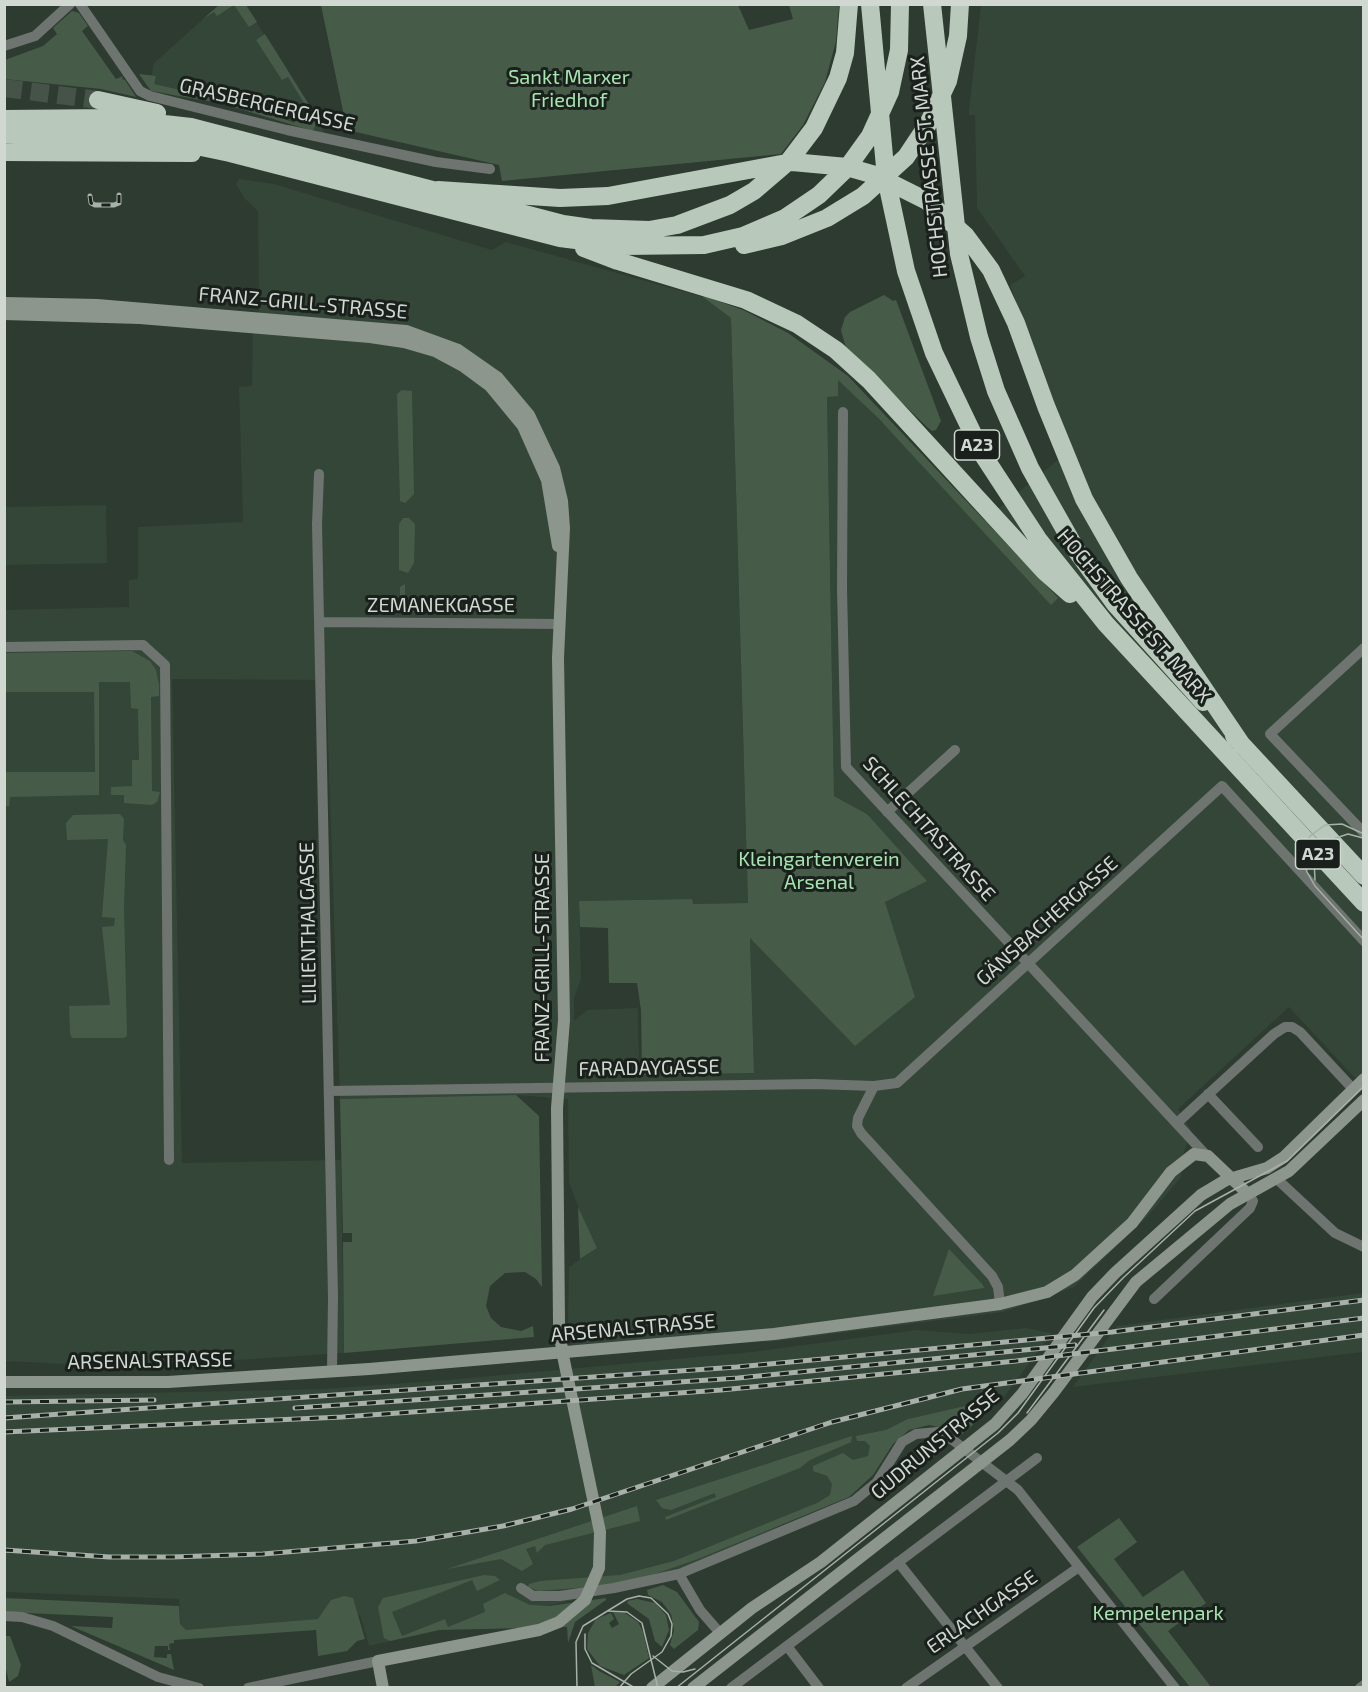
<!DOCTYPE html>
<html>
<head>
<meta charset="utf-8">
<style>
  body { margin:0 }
  #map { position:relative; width:1368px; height:1692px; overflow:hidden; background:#2e3b30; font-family:"Exo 2",sans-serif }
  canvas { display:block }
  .frame { position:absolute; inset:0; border:6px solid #d0d8d1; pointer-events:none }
</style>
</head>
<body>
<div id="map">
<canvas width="1368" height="1692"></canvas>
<div class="frame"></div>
</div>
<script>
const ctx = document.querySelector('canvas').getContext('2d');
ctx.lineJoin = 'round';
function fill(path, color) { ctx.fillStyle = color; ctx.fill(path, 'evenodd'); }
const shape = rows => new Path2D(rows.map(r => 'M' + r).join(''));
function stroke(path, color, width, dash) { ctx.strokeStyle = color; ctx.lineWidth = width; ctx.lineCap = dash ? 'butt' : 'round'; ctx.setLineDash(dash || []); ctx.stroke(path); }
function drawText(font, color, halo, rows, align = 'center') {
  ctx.font = font + ' "Exo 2",sans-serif'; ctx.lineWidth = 6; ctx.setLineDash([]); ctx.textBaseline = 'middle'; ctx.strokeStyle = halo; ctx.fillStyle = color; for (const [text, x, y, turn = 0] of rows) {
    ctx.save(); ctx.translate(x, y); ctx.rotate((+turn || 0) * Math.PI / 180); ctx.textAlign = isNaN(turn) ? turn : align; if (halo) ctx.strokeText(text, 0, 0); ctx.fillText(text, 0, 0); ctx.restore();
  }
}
const built = shape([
  [219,5,246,5,326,135,220,103,178,97,149,88,154,63],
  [981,5,1363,5,1363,1081,1354,1077,1289,1007,1178,1109,1191,1130,1181,1162,1181,1177,1147,1217,1074,1287,1003,1312,769,1342,688,1335,573,1347,568,1324,569,1267,597,1248,585,1225,569,1182,568,1099,516,1095,340,1099,326,680,172,679,182,1163,341,1160,344,1353,132,1367,5,1361,4,610,129,607,129,580,138,579,138,527,243,522,239,387,252,386,253,321,257,321,259,306,258,211,245,199,236,184,239,179,274,184,492,250,506,242,703,297,731,317,748,903,692,904,692,899,579,901,581,979,574,998,574,1021,587,1010,638,1008,639,1075,754,1073,750,937,915,997,885,902,907,891,867,814,834,796,827,397,838,379,982,522,1070,450,1010,285,1025,276,977,208,975,115,969,115,969,110],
  [106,505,107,563,5,565,5,507],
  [1363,1293,1363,1352,1073,1387,1117,1326],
  [1026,1328,1052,1333,1004,1397,908,1419,884,1449,829,1503,689,1568,640,1585,369,1646,360,1615,181,1633,179,1599,5,1592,4,1396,324,1389,448,1380,752,1352,917,1330,969,1334]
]);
const green = shape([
  [219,5,246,5,257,22,249,27,234,5,217,16,214,12,203,19],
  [321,5,738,5,749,30,793,19,789,5,839,5,836,41,825,82,803,125,781,154,502,181,499,165,347,130],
  [72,11,79,13,88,26,82,31,116,79,123,76,122,79,125,80,136,97,101,89,5,79,5,60,43,46,57,34,53,28],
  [265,34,318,119,313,131,220,103,151,91,139,74,156,76,154,84,180,90,182,82,188,84,186,92,255,107,294,123,298,116,302,122,312,116,288,77,282,80,256,40],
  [884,295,893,301,896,300,941,421,936,430,932,431,927,427,846,348,841,330,845,317,850,312],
  [704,296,743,310,788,333,848,376,1058,598,1051,605,879,419,838,380,838,396,827,397,834,796,867,814,927,881,885,902,915,997,855,1046,750,938,754,1073,642,1075,641,1010,637,983,609,983,608,928,580,927,579,901,692,899,693,904,748,903,731,318,703,297],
  [402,390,412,391,414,494,405,503,400,501,397,394],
  [403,518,409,518,415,524,414,563,408,573,399,570,399,524],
  [405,584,405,600,415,600,414,612,409,615,400,610,400,587],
  [428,598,444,598,444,610,463,610,463,614,430,612,426,608],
  [132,651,150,661,156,670,159,685,159,696,151,697,152,791,160,792,157,802,152,805,124,803,124,795,111,795,111,787,132,786,132,760,139,760,138,709,131,708,130,682,99,682,99,795,10,797,9,806,5,806,5,772,95,772,94,692,5,692,5,653],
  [120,814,124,819,123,840,126,845,124,906,127,1036,124,1038,72,1038,70,1033,69,1006,110,1005,102,927,114,926,115,918,102,917,108,839,67,840,66,823,73,815],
  [516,1095,539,1116,542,1287,536,1279,525,1272,505,1273,490,1286,486,1306,491,1318,501,1327,521,1331,533,1326,534,1337,344,1353,343,1242,352,1242,352,1233,343,1233,340,1099],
  [578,1207,597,1248,580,1259],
  [949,1249,983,1285,984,1288,933,1296],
  [1004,1397,959,1437,947,1429,929,1425,909,1430,893,1444,873,1475,849,1497,698,1559,652,1575,602,1586,538,1591,528,1587,529,1584,540,1581,620,1575,674,1561,817,1503,830,1495,832,1484,827,1476,813,1471,813,1466,843,1453,853,1460,868,1456,870,1446,865,1441,857,1441,856,1436,886,1430,908,1419],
  [852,1436,851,1442,810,1460,800,1468,666,1520,665,1517,716,1497,715,1493,671,1510,662,1508,656,1500],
  [932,1445,942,1450,898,1485,895,1481,912,1453,917,1449],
  [637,1506,640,1521,545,1545,537,1553,535,1546,526,1549,533,1564,522,1571,501,1559,447,1569],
  [1119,1518,1137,1542,1114,1559,1143,1597,1183,1570,1206,1603,1168,1631,1211,1687,1190,1687,1077,1547],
  [484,1575,495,1576,500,1580,477,1591,472,1580,392,1612,402,1636,445,1619,448,1627,485,1612,483,1604,505,1593,530,1605,549,1606,606,1598,606,1600,575,1622,568,1643,567,1627,439,1630,390,1641,384,1638,378,1607,383,1598],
  [663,1585,677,1592,699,1622,698,1630,674,1649,670,1645,674,1630,671,1614,662,1602,648,1595,647,1590],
  [344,1596,353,1598,365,1639,357,1641,347,1651,318,1656,316,1630,174,1640,174,1643,169,1644,170,1650,168,1650,168,1646,155,1646,154,1657,167,1658,167,1654,171,1654,174,1670,71,1626,112,1628,113,1617,5,1612,4,1598,179,1606,180,1624,186,1630,318,1619,331,1600],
  [637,1599,655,1603,666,1615,669,1630,662,1647,655,1641,649,1619,628,1604,627,1601],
  [613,1612,625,1613,638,1622,643,1632,649,1658,624,1675,600,1666,587,1649,588,1633,596,1619,611,1613,614,1619,609,1623,612,1628,619,1624],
  [4,1636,10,1636,21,1665,18,1676,9,1682,5,1665],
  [591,1665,599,1671,620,1682,615,1687,595,1687]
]);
const highwayTunnel = shape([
  [4,88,98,100]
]);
const street = shape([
  [80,4,140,91,150,96,287,130,436,162,490,169],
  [4,46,35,36,70,4],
  [843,412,842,588,846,767,1205,1154],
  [319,474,317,524,333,1297,332,1371],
  [321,622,560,624],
  [4,647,143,645,165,665,169,1160],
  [1364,648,1270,734,1364,833],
  [887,812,955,750],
  [874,1086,858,1118,857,1126,861,1133,992,1276,998,1287,1000,1304],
  [329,1091,815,1084,874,1086,897,1083,1222,786,1364,941],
  [1208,1094,1258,1147],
  [1177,1123,1274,1034,1285,1027,1292,1027,1300,1032,1353,1089],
  [1278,1180,1335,1233,1364,1247],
  [1154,1299,1250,1208,1253,1201,1248,1194],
  [898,1562,998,1688],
  [679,1574,700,1610,720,1633],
  [521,1588,533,1596,560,1596,614,1588,679,1574,854,1501,877,1482,902,1442,916,1434,938,1432,954,1441,1018,1490,1175,1688],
  [4,1616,22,1617,53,1626,158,1677,199,1688],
  [787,1646,819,1688],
  [248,1688,378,1661],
  [731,1688,1037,1458],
  [906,1688,1079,1567],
  [1360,1688,1364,1685]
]);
const secondary = shape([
  [4,303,97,305,406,331,458,350,498,378,529,415,554,468,562,501,564,528,558,658,564,1020,557,1108,559,1323,562,1351,600,1532,599,1568,585,1600,559,1622,539,1630,378,1661,383,1688],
  [4,314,140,318,370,337,404,342,435,351,463,366,490,386,523,426,547,480,558,546],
  [4,1382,168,1382,369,1369,774,1334,1000,1304,1047,1292,1075,1275,1132,1223,1171,1172,1194,1154,1208,1156,1248,1194],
  [652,1688,752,1608,821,1562,995,1424,1022,1394,1092,1297,1115,1273,1201,1195,1226,1180,1267,1168,1284,1157,1364,1079],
  [693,1688,1010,1440,1031,1420,1054,1392,1136,1282,1230,1204,1289,1171,1364,1100]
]);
const highway = shape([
  [870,4,886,178,906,271,934,353,983,455,1038,539,1106,624,1364,903],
  [932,4,959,254,979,337,996,391,1030,468,1078,553,1115,604,1203,702],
  [98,100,157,113],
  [4,119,111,118,191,127,563,224,591,228,649,230,677,225,730,205,754,191,789,161,814,128,838,78,845,53,849,4],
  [4,134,153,137,230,153,560,238,623,246,704,245,743,236,785,218,819,195,847,168,870,136,890,92,899,50,900,4],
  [4,152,192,153],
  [438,190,560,198,608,196,792,162,847,167,875,175,927,201,966,236,991,270,1016,323,1046,406,1084,499,1129,578,1242,745],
  [744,245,782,236,827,218,863,196,906,157,928,124,948,81,958,36,960,4],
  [584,248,618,261,746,300,797,324,836,350,869,380,1044,571,1070,594],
  [1234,736,1364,876]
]);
const tram = shape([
  [1364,834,1342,824,1325,825,1310,836,1303,857,1307,872,1315,886,1364,940],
  [1315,880,1314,859,1327,841,1348,834,1363,838],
  [1027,1413,1104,1310],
  [608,1611,627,1612,642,1623,658,1688],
  [585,1634,585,1649,592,1663,635,1688],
  [653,1656,672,1671,683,1672,695,1669],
  [577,1688,576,1642,583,1626,627,1599,639,1596,651,1598,668,1614,672,1624,671,1636,662,1652,631,1674,619,1688],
  [676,1688,998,1433,1018,1413,1094,1308,1123,1278,1195,1211,1287,1161,1364,1086]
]);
const rail = shape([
  [90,196,91,203,95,205,114,205,119,203,119,195],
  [4,1402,154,1400],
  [295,1408,738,1378,1075,1345],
  [4,1418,737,1367,1112,1332,1364,1300],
  [4,1432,342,1417,721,1390,1016,1361,1364,1318],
  [4,1550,109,1557,172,1557,263,1554,416,1541,503,1526,572,1509,832,1422,962,1389,1364,1335]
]);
const shields = [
  [977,445,45],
  [1318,854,45]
];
const shieldNames = [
  ["A23",977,445],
  ["A23",1318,854]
];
const parkNames = [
  ["Sankt Marxer",569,77],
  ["Friedhof",569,100],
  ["Kleingartenverein",819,859],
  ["Arsenal",819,882],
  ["Kempelenpark",1158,1613]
];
const streetNames = [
  ["GRASBERGERGASSE",267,105,13],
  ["HOCHSTRASSE ST. MARX",929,167,-96],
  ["FRANZ-GRILL-STRASSE",303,303,5],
  ["ZEMANEKGASSE",441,605],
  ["HOCHSTRASSE ST. MARX",1134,616,49],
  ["SCHLECHTASTRASSE",929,829,48],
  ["GÄNSBACHERGASSE",1047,921,-42],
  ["LILIENTHALGASSE",308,923,-91],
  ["FRANZ-GRILL-STRASSE",542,958,-90],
  ["FARADAYGASSE",649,1068,-1],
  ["ARSENALSTRASSE",633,1328,-5],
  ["ARSENALSTRASSE",150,1361,-1],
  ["GUDRUNSTRASSE",935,1444,-40],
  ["ERLACHGASSE",982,1612,-35]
];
fill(built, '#344637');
fill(green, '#465c49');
stroke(highwayTunnel, '#465348', 18, [18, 9]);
stroke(street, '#6e746f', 10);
stroke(secondary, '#8c968d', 12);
stroke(highway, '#b8c8ba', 18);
stroke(tram, '#a8b1a9', 1.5);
stroke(rail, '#a8b1a9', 5);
stroke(rail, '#1a201b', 3, [9]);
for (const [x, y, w] of shields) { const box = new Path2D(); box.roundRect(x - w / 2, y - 15, w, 30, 4.5); ctx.fillStyle = '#1a201b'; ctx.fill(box); stroke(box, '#d0d8d1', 1.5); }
drawText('bold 18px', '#d0d8d1', null, shieldNames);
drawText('20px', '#a7e5b0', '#1a201b', parkNames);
drawText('20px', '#d0d8d1', '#1a201b', streetNames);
</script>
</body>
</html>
